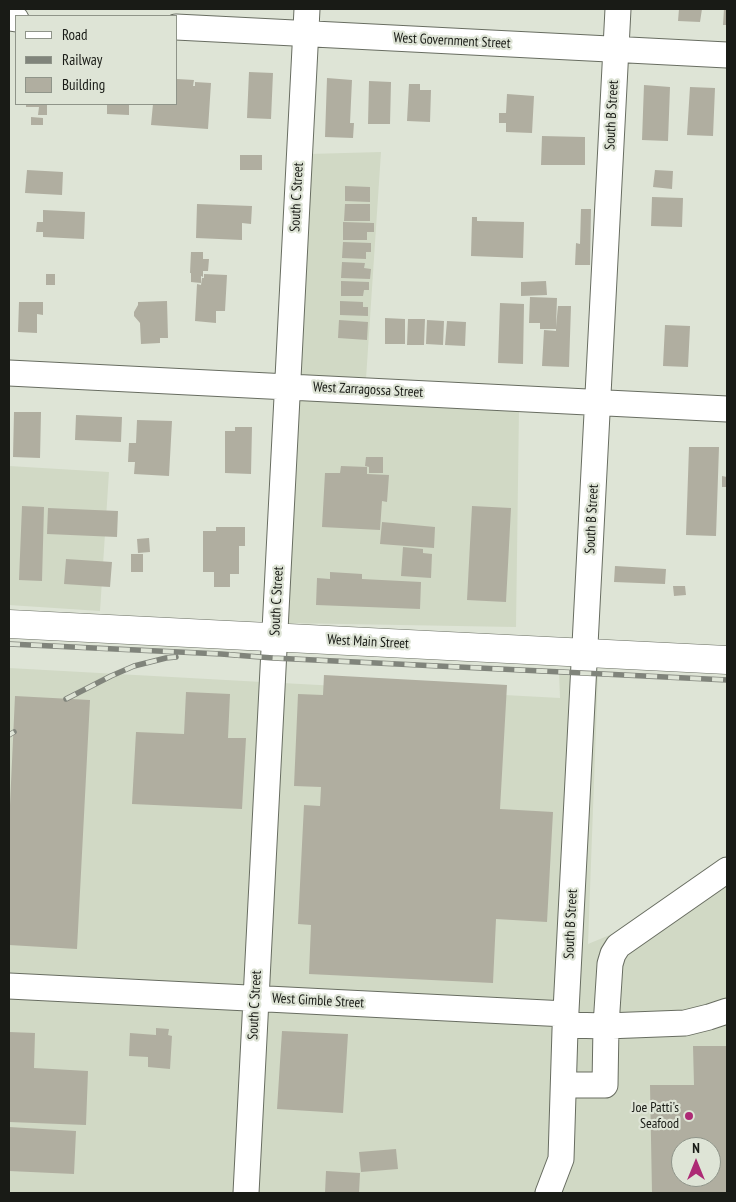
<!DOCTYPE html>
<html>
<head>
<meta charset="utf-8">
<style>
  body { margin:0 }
  #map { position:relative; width:736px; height:1202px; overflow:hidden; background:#dee4d6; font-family:"PT Sans Narrow",sans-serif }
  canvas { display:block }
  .frame { position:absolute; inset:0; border:10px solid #191b16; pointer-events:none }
  .legend { position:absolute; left:15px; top:15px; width:162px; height:90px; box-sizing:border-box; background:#dee4d6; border:1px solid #8f9489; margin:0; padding:6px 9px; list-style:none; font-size:15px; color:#191b16 }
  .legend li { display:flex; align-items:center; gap:10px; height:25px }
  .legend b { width:25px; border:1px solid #8f9489 }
  .north { position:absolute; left:671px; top:1137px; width:50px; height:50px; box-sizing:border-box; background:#dee4d6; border:1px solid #8f9489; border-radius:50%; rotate:0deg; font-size:14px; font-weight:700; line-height:20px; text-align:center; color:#191b16 }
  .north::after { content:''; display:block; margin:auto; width:18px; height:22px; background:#ad2a75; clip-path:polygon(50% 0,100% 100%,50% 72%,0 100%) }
</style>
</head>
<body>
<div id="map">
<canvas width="736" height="1202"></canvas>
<div class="frame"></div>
<ul class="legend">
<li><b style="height:6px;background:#fff"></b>Road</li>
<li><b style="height:6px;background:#80847b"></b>Railway</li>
<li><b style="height:14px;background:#b0aea0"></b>Building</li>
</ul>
<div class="north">N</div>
</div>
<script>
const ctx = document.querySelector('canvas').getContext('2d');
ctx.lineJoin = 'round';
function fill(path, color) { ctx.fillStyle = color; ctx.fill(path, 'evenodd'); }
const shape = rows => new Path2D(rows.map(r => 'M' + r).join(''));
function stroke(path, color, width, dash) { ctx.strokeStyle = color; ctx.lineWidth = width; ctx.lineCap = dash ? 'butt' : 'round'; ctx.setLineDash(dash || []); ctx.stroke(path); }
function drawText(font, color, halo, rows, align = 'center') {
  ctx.font = font + ' "PT Sans Narrow",sans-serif'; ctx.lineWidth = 4.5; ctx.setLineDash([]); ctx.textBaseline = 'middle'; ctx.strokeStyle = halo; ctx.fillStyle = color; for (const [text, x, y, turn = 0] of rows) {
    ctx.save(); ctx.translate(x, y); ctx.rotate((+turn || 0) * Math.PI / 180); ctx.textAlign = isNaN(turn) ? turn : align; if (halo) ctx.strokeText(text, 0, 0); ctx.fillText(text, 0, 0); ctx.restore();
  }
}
const built = shape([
  [381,152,366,379,298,376,309,154],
  [297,398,519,409,516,627,285,623],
  [9,466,109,472,100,611,9,605],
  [9,668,262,682,246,987,9,975],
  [559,672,575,672,557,1002,266,988,282,683,560,698],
  [594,673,598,674,588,944,639,923,727,869,727,1193,256,1193,265,1010,556,1025],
  [681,1147,711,1147,711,1177,681,1177],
  [9,997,245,1009,236,1193,9,1193]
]);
const building = shape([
  [679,9,702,9,700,22,678,21],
  [724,9,727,9,727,25,723,25],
  [249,72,273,73,271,119,247,118],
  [327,78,352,80,350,123,354,123,353,138,325,137],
  [177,79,194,80,193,86,195,86,195,82,211,83,208,129,151,125,153,104,176,104],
  [369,81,391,82,390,124,368,124],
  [409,84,420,84,420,90,431,90,430,122,407,121],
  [644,85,670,87,668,141,642,140],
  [690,87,715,88,713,136,687,135],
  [507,94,534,96,532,133,506,132,506,123,499,123,499,113,506,113],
  [26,104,47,104,47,115,38,115,39,107,26,107],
  [107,104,129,104,129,115,107,114],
  [31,117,43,118,43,125,31,125],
  [542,136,585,137,585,165,541,165],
  [240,155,262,155,262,170,240,170],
  [27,170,63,172,62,195,25,193],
  [655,170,673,171,672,189,653,187],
  [345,186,370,187,370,202,345,201],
  [652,197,683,198,682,227,651,226],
  [197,204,252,206,251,224,242,223,242,240,196,238],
  [345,204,370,204,370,221,344,221],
  [581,209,591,209,590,265,575,265,576,243,580,244],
  [43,210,85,212,84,239,43,237,43,232,36,232,37,222,43,222],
  [472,217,477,217,477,221,524,222,523,258,471,256],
  [343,222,374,223,374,232,367,232,367,240,343,240],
  [343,242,371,243,371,252,366,252,366,259,342,258],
  [191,252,203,252,203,259,209,259,208,271,203,271,203,277,201,276,201,283,191,282,191,273,190,273],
  [342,262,365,263,364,268,371,269,370,279,341,278],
  [46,274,55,274,55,285,46,285],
  [204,274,227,275,225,311,216,311,216,323,195,321,197,284,201,285,202,278,204,278],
  [341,281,369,282,369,290,364,290,363,296,341,296],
  [546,281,547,295,521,296,521,282],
  [530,297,557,298,556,327,558,306,571,306,569,367,542,366,544,330,556,331,556,329,540,329,540,323,529,323],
  [167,301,168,338,160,338,160,343,141,344,140,323,134,316,134,312,138,305,138,302],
  [340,301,363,302,363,307,368,307,368,316,340,315],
  [19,302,43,302,43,315,37,314,37,333,18,332],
  [500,303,524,304,523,364,498,363],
  [385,318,405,319,405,344,385,344],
  [408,319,425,319,424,345,407,345],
  [339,320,368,322,367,340,338,338],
  [427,320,444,321,443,345,426,344],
  [447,321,466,322,465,346,445,345],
  [665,325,690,326,688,367,663,366],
  [14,412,41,412,40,458,13,457],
  [76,415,122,417,121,442,75,440],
  [137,420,172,421,169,476,134,474,135,462,128,462,129,443,136,443],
  [235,427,252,427,251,474,225,473,225,431,235,431],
  [689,447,719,447,716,536,686,535],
  [366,457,383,457,383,473,369,473,369,467,365,466],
  [341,466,367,467,367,474,389,475,387,502,382,501,380,530,322,527,325,473,340,473],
  [722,476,727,477,727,487,722,487],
  [22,506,44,507,42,581,19,580],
  [472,506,511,508,506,602,467,600],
  [48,508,118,511,117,537,47,534],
  [382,522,435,527,434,548,380,544],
  [216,527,245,527,245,546,239,546,239,574,230,574,230,587,214,587,214,572,203,572,203,531,216,531],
  [149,538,150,552,138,553,137,539],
  [403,547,423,549,423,553,432,554,431,578,401,576],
  [131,554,143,554,143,572,131,572],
  [66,559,112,562,110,587,64,584],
  [615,566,666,569,665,584,614,582],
  [330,572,362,574,362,579,421,582,420,609,316,605,317,578,330,579],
  [673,586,685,586,686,595,674,596],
  [324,675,507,685,500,809,553,812,547,922,496,919,493,983,309,974,311,925,298,924,304,805,320,806,321,787,294,786,298,694,323,695],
  [186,692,230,694,228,738,246,738,242,809,132,804,136,732,184,734],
  [15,696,90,700,77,949,9,945,9,827],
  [156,1028,169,1029,168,1035,172,1036,170,1069,148,1067,148,1057,129,1056,130,1033,156,1035],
  [282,1031,348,1034,343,1113,277,1109],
  [9,1032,35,1033,34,1068,88,1071,86,1125,9,1122],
  [693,1046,727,1046,727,1193,652,1193,650,1085,694,1085],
  [681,1147,711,1147,711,1177,681,1177],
  [9,1127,76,1131,74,1174,9,1171],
  [396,1149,398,1169,361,1172,359,1152],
  [326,1171,360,1173,359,1193,325,1193]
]);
const minor = shape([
  [9,18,16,19],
  [176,27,727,55],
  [9,373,727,409],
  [9,986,566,1014],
  [566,1025,606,1026,685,1023,709,1017,727,1011],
  [564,1085,605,1085,606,1026,610,964,613,954,618,946,727,870],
  [246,1193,307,9],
  [548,1193,561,1159,565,1030,618,9]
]);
const major = shape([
  [9,624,727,660]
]);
const rail = shape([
  [9,644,221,654,273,658,727,680],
  [66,699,111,676,134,666,166,658,176,657],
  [9,735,14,732]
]);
const markers = [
  [689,1116,5,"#ad2a75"]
];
const streetNames = [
  ["West Government Street",452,41,3],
  ["South B Street",612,115,-87],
  ["South C Street",297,197,-87],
  ["West Zarragossa Street",368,390,3],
  ["South B Street",592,519,-87],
  ["South C Street",277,601,-87],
  ["West Main Street",368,642,3],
  ["South B Street",571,924,-87],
  ["West Gimble Street",318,1001,3],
  ["South C Street",255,1005,-87]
];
const poiNames = [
  ["Joe Patti's",679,1108],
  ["Seafood",679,1124]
];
fill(built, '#d1d9c5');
fill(building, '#b0aea0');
stroke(minor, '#686d61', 27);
stroke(major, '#686d61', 29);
stroke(minor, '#fff', 25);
stroke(major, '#fff', 28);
stroke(rail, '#80847b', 5.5);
stroke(rail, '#dee4d6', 4, [11]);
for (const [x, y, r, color] of markers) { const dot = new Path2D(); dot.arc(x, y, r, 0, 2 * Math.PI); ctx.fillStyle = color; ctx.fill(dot); stroke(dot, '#dee4d6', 2); }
drawText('14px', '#191b16', '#dee4d6', streetNames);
drawText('14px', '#191b16', '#dee4d6', poiNames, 'right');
</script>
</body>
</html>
